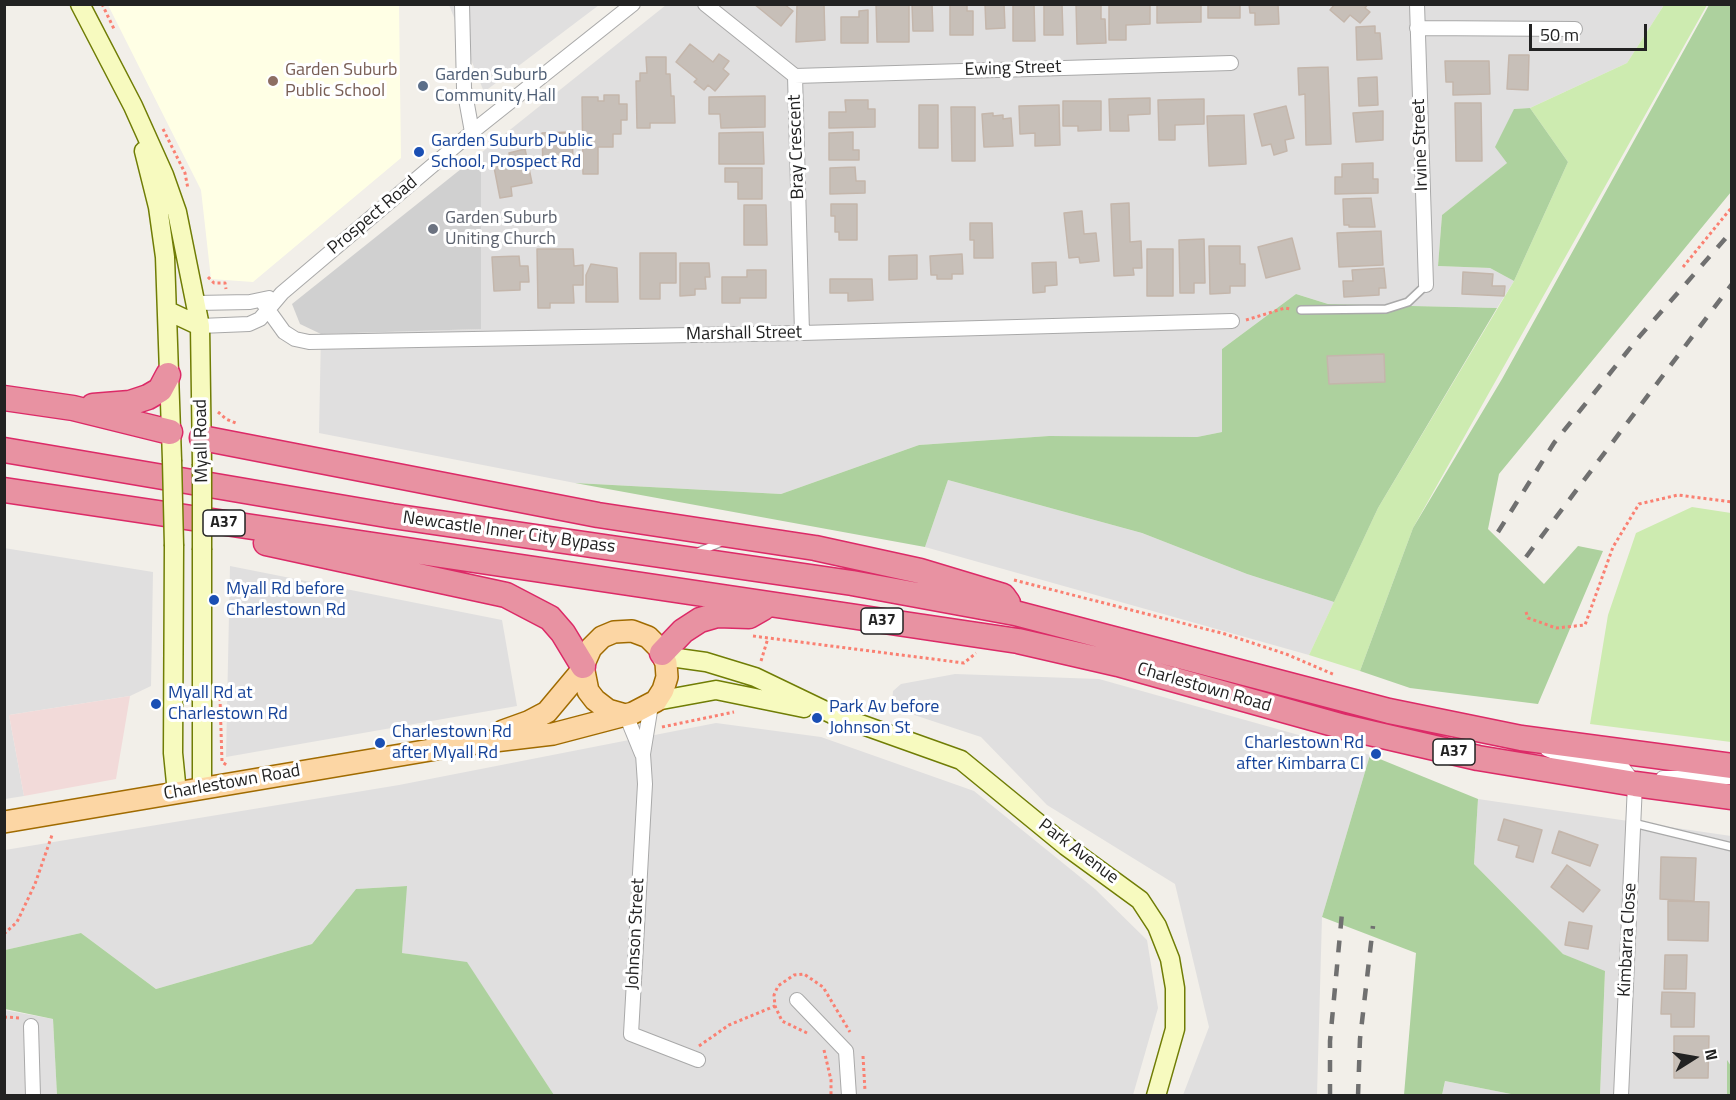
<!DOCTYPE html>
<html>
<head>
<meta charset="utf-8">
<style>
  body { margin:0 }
  #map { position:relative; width:1736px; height:1100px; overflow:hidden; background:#f2efe9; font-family:"Titillium Web",sans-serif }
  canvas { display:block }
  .frame { position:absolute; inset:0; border:6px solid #222; pointer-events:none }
  .north { position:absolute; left:1664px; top:1028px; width:60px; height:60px; -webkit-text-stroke:4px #fff; paint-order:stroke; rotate:79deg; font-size:16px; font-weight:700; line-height:24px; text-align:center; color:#222 }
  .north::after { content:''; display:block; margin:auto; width:21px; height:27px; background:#222; clip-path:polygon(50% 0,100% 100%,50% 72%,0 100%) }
  .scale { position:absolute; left:1529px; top:24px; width:118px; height:27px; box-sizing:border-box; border:3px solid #222; border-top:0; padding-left:8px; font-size:18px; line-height:21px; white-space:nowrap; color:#222; -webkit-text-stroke:4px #fff; paint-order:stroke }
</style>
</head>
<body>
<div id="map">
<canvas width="1736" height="1100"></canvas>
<div class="frame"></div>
<div class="north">N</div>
<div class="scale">50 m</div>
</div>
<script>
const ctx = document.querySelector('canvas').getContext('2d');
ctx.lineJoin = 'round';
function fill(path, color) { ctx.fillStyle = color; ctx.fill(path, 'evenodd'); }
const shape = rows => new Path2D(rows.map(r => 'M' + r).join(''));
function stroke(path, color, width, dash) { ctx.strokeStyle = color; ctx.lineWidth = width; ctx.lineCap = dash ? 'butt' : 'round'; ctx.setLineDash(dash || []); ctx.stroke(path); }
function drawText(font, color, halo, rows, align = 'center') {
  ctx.font = font + ' "Titillium Web",sans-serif'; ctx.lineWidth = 6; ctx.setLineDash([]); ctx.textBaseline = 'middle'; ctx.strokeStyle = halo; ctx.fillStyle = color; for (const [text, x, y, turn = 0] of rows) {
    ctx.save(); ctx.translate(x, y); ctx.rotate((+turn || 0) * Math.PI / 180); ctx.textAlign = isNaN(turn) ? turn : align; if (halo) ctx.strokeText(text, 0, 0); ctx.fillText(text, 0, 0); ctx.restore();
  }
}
const residential = shape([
  [449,5,599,5,484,92],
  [666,5,1664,5,1627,63,1530,108,1514,109,1507,163,1442,215,1438,266,1490,268,1514,281,1497,308,1328,304,1296,294,1222,349,1222,432,1197,437,1049,436,919,445,781,494,575,483,319,433,321,334,480,329,481,153],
  [948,480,1142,533,1247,574,1334,602,1309,655,925,547],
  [4,548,153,572,151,686,130,696,9,715,24,796,5,799],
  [230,566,502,620,517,706,226,757],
  [955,674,1099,679,1370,755,1322,917,1317,1095,1183,1095,1209,1027,1175,884,1047,805,981,737,899,710,892,703,893,691,901,684],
  [716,723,821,737,974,791,1095,889,1147,940,1158,1008,1133,1095,554,1095,467,963,402,953,406,886,356,889,312,944,156,989,81,933,5,950,5,850,399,785],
  [1478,799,1731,836,1731,1095,1600,1095,1605,972,1563,954,1474,864],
  [4,1010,53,1019,57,1095,5,1095],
  [1445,1081,1516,1095,1442,1096]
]);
const commercial = shape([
  [130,696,116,779,24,796,9,715]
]);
const education = shape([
  [108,5,399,5,401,158,253,282,211,279,201,190]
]);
const religious = shape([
  [481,153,481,329,321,334,300,324,292,304]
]);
const grass = shape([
  [1664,5,1707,5,1413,528,1360,671,1309,655,1378,508,1514,281,1568,162,1530,108,1627,63],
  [1692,507,1731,513,1731,742,1590,724,1608,615,1636,533]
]);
const forest = shape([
  [1709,5,1731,5,1731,192,1499,474,1488,529,1544,584,1578,546,1603,551,1538,704,1410,688,1360,671,1413,528,1502,379],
  [1530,108,1568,162,1514,281,1490,268,1438,266,1442,215,1507,163,1495,147,1514,109],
  [1296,294,1328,304,1497,308,1378,508,1334,602,1247,574,1142,533,948,480,925,547,575,483,781,494,919,445,1049,436,1197,437,1222,432,1222,349],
  [1370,755,1478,799,1474,864,1563,954,1605,971,1600,1095,1516,1095,1445,1081,1442,1095,1404,1095,1416,953,1322,917],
  [407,886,402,953,467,962,554,1095,57,1095,53,1019,5,1009,5,950,81,933,156,989,312,944,356,889],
  [1727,1060,1731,1066,1731,1095,1727,1095]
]);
const building = shape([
  [754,4,784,4,793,11,781,26,754,4],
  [797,4,824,4,825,40,796,42,797,4],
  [876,4,909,4,909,42,877,42,876,4],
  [912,4,932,4,933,31,913,31,912,4],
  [950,4,967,4,967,11,973,11,973,35,950,35,950,4],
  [985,4,1004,4,1005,28,986,29,985,4],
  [1013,4,1034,4,1035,41,1013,41,1013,4],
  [1044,4,1062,4,1063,35,1044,35,1044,4],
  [1076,4,1101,4,1101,19,1105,19,1106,43,1077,44,1076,4],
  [1109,4,1150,4,1150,24,1126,25,1126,40,1109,40,1109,4],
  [1157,4,1201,4,1201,22,1157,23,1157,4],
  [1208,4,1240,4,1240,18,1208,18,1208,4],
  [1249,4,1278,4,1279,24,1255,25,1255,13,1250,13,1249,4],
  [1335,4,1368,4,1365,8,1370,12,1360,23,1350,15,1344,22,1330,10,1335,4],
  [868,10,868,43,841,43,841,17,859,17,859,11,868,10],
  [1375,26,1375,33,1380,33,1382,59,1357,60,1356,27,1375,26],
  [690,44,713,62,719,54,729,61,723,69,729,74,715,91,708,85,704,90,694,82,697,79,676,62,690,44],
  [1509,55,1529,55,1528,90,1507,89,1509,55],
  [646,57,666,57,666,74,670,74,671,96,674,96,675,123,650,123,650,128,637,128,636,81,640,81,640,73,647,73,646,57],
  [1445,61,1489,61,1490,94,1453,95,1453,82,1446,82,1445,61],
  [1328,67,1331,144,1306,145,1305,94,1299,95,1298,68,1328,67],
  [1377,77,1378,105,1359,106,1358,78,1377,77],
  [604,95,619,95,619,104,627,104,627,120,621,120,621,134,613,134,613,147,598,147,598,174,583,174,582,97,598,97,598,101,604,101,604,95],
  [765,96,765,127,721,128,720,114,709,114,709,97,765,96],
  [1150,98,1150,114,1128,115,1129,131,1110,131,1109,99,1150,98],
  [1204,99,1204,124,1175,125,1175,140,1159,140,1158,100,1204,99],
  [845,100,868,100,868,109,875,109,875,127,829,128,829,112,846,112,845,100],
  [1063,101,1101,101,1101,130,1078,131,1078,126,1063,126,1063,101],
  [1455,103,1481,103,1482,161,1456,161,1455,103],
  [919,105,938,105,938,148,919,148,919,105],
  [1059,105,1060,145,1035,146,1035,133,1020,134,1019,106,1059,105],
  [1286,106,1294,138,1285,140,1287,151,1274,155,1271,144,1262,146,1254,114,1286,106],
  [951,107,975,107,975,161,952,161,951,107],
  [1383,111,1383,140,1356,142,1353,113,1383,111],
  [993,113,993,116,1003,115,1003,119,1011,118,1013,146,984,147,982,114,993,113],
  [1244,115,1246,164,1209,166,1207,116,1244,115],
  [572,132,573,159,552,160,553,168,543,168,542,133,572,132],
  [763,132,764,164,719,164,719,133,763,132],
  [853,132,853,150,859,150,859,160,829,160,829,133,853,132],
  [525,149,532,183,511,187,512,196,500,198,493,162,510,159,509,153,525,149],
  [1373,163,1373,179,1378,179,1378,193,1335,194,1335,177,1342,177,1342,164,1373,163],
  [855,167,856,181,865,181,865,193,830,194,830,168,855,167],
  [725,168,762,168,762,199,738,199,738,182,725,182,725,168],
  [1371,198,1375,227,1349,227,1349,225,1344,225,1343,199,1371,198],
  [1129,203,1130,242,1141,241,1142,268,1133,268,1134,275,1114,276,1111,204,1129,203],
  [831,204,857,204,857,240,839,240,839,232,835,232,835,216,831,216,831,204],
  [744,205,766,205,767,245,744,245,744,205],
  [1082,211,1084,234,1096,233,1099,261,1080,263,1079,257,1069,258,1064,213,1082,211],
  [970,223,992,223,993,258,974,258,974,240,970,240,970,223],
  [1381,231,1383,265,1339,267,1337,233,1381,231],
  [1292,238,1300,269,1266,278,1258,247,1292,238],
  [1204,239,1205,283,1194,283,1194,293,1180,293,1179,240,1204,239],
  [1209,246,1240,246,1240,264,1245,264,1245,286,1230,286,1230,293,1210,294,1209,246],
  [537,249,573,249,574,266,583,265,583,285,573,285,574,303,550,303,550,308,538,308,537,249],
  [1147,249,1173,249,1173,296,1147,296,1147,249],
  [640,253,676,253,676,283,660,283,660,299,640,299,640,253],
  [962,254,963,274,952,274,952,279,937,279,937,275,931,275,930,256,962,254],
  [917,255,917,279,889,280,889,256,917,255],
  [519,256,520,266,528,266,529,282,520,282,520,290,494,291,492,257,519,256],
  [1056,262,1057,285,1045,286,1045,292,1033,293,1032,263,1056,262],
  [680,263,709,263,710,277,705,277,706,289,695,289,695,295,680,296,680,263],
  [591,264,617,268,618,302,586,302,586,275,591,264],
  [1384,268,1386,288,1379,288,1379,295,1344,297,1343,281,1353,281,1352,270,1384,268],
  [747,270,766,270,766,298,740,298,740,303,722,303,722,277,747,277,747,270],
  [1463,272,1493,274,1492,286,1505,286,1504,296,1462,294,1463,272],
  [830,279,872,279,873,300,848,301,848,293,830,293,830,279],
  [1384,354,1385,382,1329,384,1327,356,1384,354],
  [1504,819,1542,830,1533,862,1516,857,1519,846,1498,840,1504,819],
  [1559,831,1598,845,1590,866,1552,853,1559,831],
  [1661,857,1696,858,1694,901,1660,899,1661,857],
  [1567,865,1600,890,1583,912,1551,887,1567,865],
  [1668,901,1709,902,1708,941,1668,940,1668,901],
  [1569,922,1592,926,1588,949,1565,945,1569,922],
  [1665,955,1687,955,1686,989,1664,989,1665,955],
  [1662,992,1695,993,1694,1027,1671,1027,1671,1014,1661,1014,1662,992],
  [1674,1036,1709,1036,1708,1078,1674,1078,1674,1036]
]);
const path = shape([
  [102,4,115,31],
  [163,129,185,173,188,189],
  [1683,267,1732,207],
  [208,277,214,283,225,283,226,289],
  [1246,320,1285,308,1291,309],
  [218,412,226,419,238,424],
  [1014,580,1225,634,1286,654,1335,675],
  [1526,612,1528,618,1556,628,1585,625,1613,547,1639,504,1678,495,1732,502],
  [753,636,964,663,976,653],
  [761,661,768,638],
  [220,698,222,762,228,766],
  [662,727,734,712],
  [4,934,17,922,35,884,52,835],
  [4,1017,21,1018],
  [807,1033,782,1021,775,1006,774,995,778,986,794,975,804,974,823,987,850,1032],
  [699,1046,729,1025,775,1006],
  [824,1050,831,1080,831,1096],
  [863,1056,865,1091]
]);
const lane = shape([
  [1301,310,1386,309,1408,302,1426,285],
  [698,552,724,541],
  [1633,823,1732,847]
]);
const street = shape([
  [462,4,464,88,472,132],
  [705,4,795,76],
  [1417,4,1426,285],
  [1417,28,1575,29],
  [795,76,1231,63],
  [795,76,802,333],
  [261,300,284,332,295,339,309,342,802,333,1232,321],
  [196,303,250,302,269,298],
  [200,326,249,324,260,319,282,293,472,132,633,4],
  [651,705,643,754,645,784,631,1034,698,1060],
  [626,715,642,754],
  [1547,749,1568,758,1622,767,1635,784],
  [1663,778,1732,777],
  [797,1000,846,1051,849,1096],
  [31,1026,33,1096],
  [1621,1096,1635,784]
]);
const secondary = shape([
  [80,4,133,106,164,175,177,212,200,326,202,464],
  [144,151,158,207,165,257,172,460],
  [168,311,200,326],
  [174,546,173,753,177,793],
  [663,656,706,662,755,677,832,714,961,760,1066,846,1140,900,1157,926,1170,959,1175,988,1175,1029,1156,1096],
  [656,701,716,690,804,708],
  [202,788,202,550]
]);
const primary = shape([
  [503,731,528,722,547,712,583,669],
  [4,822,460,745,553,734,633,713,656,701,663,690,667,677,666,663,659,648,648,637,632,631,614,632,602,637,591,648,583,666,588,691,595,700,608,710,622,714]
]);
const highway = shape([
  [4,398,73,408,170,432],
  [93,406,130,403,148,397,160,390,168,375],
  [202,438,598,515,815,548,920,571,1003,596,1008,603],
  [4,450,392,516,852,583,1015,613,1389,711,1521,738,1732,766],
  [4,490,1018,641,1118,664,1344,727,1478,758,1635,784,1732,797],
  [266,543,506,595,550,618,563,633,583,666],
  [662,653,683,631,700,620,717,615,749,616,763,608]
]);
const rail = shape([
  [1498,532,1554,443,1639,337,1732,231],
  [1526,557,1732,284],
  [1330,1096,1330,1041,1342,913],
  [1358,1096,1360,1039,1373,926]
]);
const secondaryBridge = shape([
  [172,460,174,546],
  [202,550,202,464]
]);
const markers = [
  [273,81,6,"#8d6e63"],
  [423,86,6,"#5c6f8a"],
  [419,152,6,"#1a4fb4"],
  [433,229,6,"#6b7280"],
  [214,600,6,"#1a4fb4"],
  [156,704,6,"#1a4fb4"],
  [817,718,6,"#1a4fb4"],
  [380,743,6,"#1a4fb4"],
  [1376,754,6,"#1a4fb4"]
];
const shields = [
  [224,523,42],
  [882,621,42],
  [1454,752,42]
];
const shieldNames = [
  ["A37",224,523],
  ["A37",882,621],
  ["A37",1454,752]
];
const streetNames = [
  ["Ewing Street",1013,69,-2],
  ["Irvine Street",1421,145,-92],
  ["Bray Crescent",797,147,-92],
  ["Prospect Road",373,216,-40],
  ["Marshall Street",744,334,-1],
  ["Myall Road",202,441,-91],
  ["Newcastle Inner City Bypass",509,533,8],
  ["Charlestown Road",1204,688,16],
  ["Charlestown Road",232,783,-10],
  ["Park Avenue",1078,852,37],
  ["Johnson Street",636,934,-87],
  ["Kimbarra Close",1628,940,-87]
];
const educationNames = [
  ["Garden Suburb",285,71],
  ["Public School",285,92]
];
const serviceNames = [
  ["Garden Suburb",435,76],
  ["Community Hall",435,97]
];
const transitNames = [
  ["Garden Suburb Public",431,142],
  ["School, Prospect Rd",431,163],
  ["Myall Rd before",226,590],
  ["Charlestown Rd",226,611],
  ["Myall Rd at",168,694],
  ["Charlestown Rd",168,715],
  ["Park Av before",829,708],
  ["Johnson St",829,729],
  ["Charlestown Rd",392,733],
  ["after Myall Rd",392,754],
  ["Charlestown Rd",1364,744,"right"],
  ["after Kimbarra Cl",1364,765,"right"]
];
const worshipNames = [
  ["Garden Suburb",445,219],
  ["Uniting Church",445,240]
];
fill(residential, '#e0dfdf');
fill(commercial, '#f2dad9');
fill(education, '#ffffe5');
fill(religious, '#d0d0d0');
fill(grass, '#cdebb0');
fill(forest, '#add19e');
fill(building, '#c7bfb8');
stroke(building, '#c4b6ab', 1.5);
stroke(lane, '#a9a9a9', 10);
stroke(street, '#a9a9a9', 16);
stroke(secondary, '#707d05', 21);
stroke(primary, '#a06b00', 24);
stroke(highway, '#dc2a67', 27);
stroke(path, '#fa8072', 3, [3, 3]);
stroke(lane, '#fff', 7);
stroke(street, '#fff', 14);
stroke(secondary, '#f7fabf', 18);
stroke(primary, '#fcd6a4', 21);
stroke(highway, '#e892a2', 24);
stroke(rail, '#707070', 4.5, [12, 12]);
stroke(secondaryBridge, '#707d05', 21, []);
stroke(secondaryBridge, '#f7fabf', 18);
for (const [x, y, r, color] of markers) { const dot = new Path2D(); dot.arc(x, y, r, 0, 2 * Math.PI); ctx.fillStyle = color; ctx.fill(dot); stroke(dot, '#fff', 2); }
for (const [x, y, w] of shields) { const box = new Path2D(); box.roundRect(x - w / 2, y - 13, w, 26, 4.5); ctx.fillStyle = '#fff'; ctx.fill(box); stroke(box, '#222', 1.5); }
drawText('bold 16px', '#222', null, shieldNames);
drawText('18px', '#222', '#fff', streetNames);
drawText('18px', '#785e54', '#fff', educationNames, 'left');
drawText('18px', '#4e5e75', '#fff', serviceNames, 'left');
drawText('18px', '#164399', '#fff', transitNames, 'left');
drawText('18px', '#5b616d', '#fff', worshipNames, 'left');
</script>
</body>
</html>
